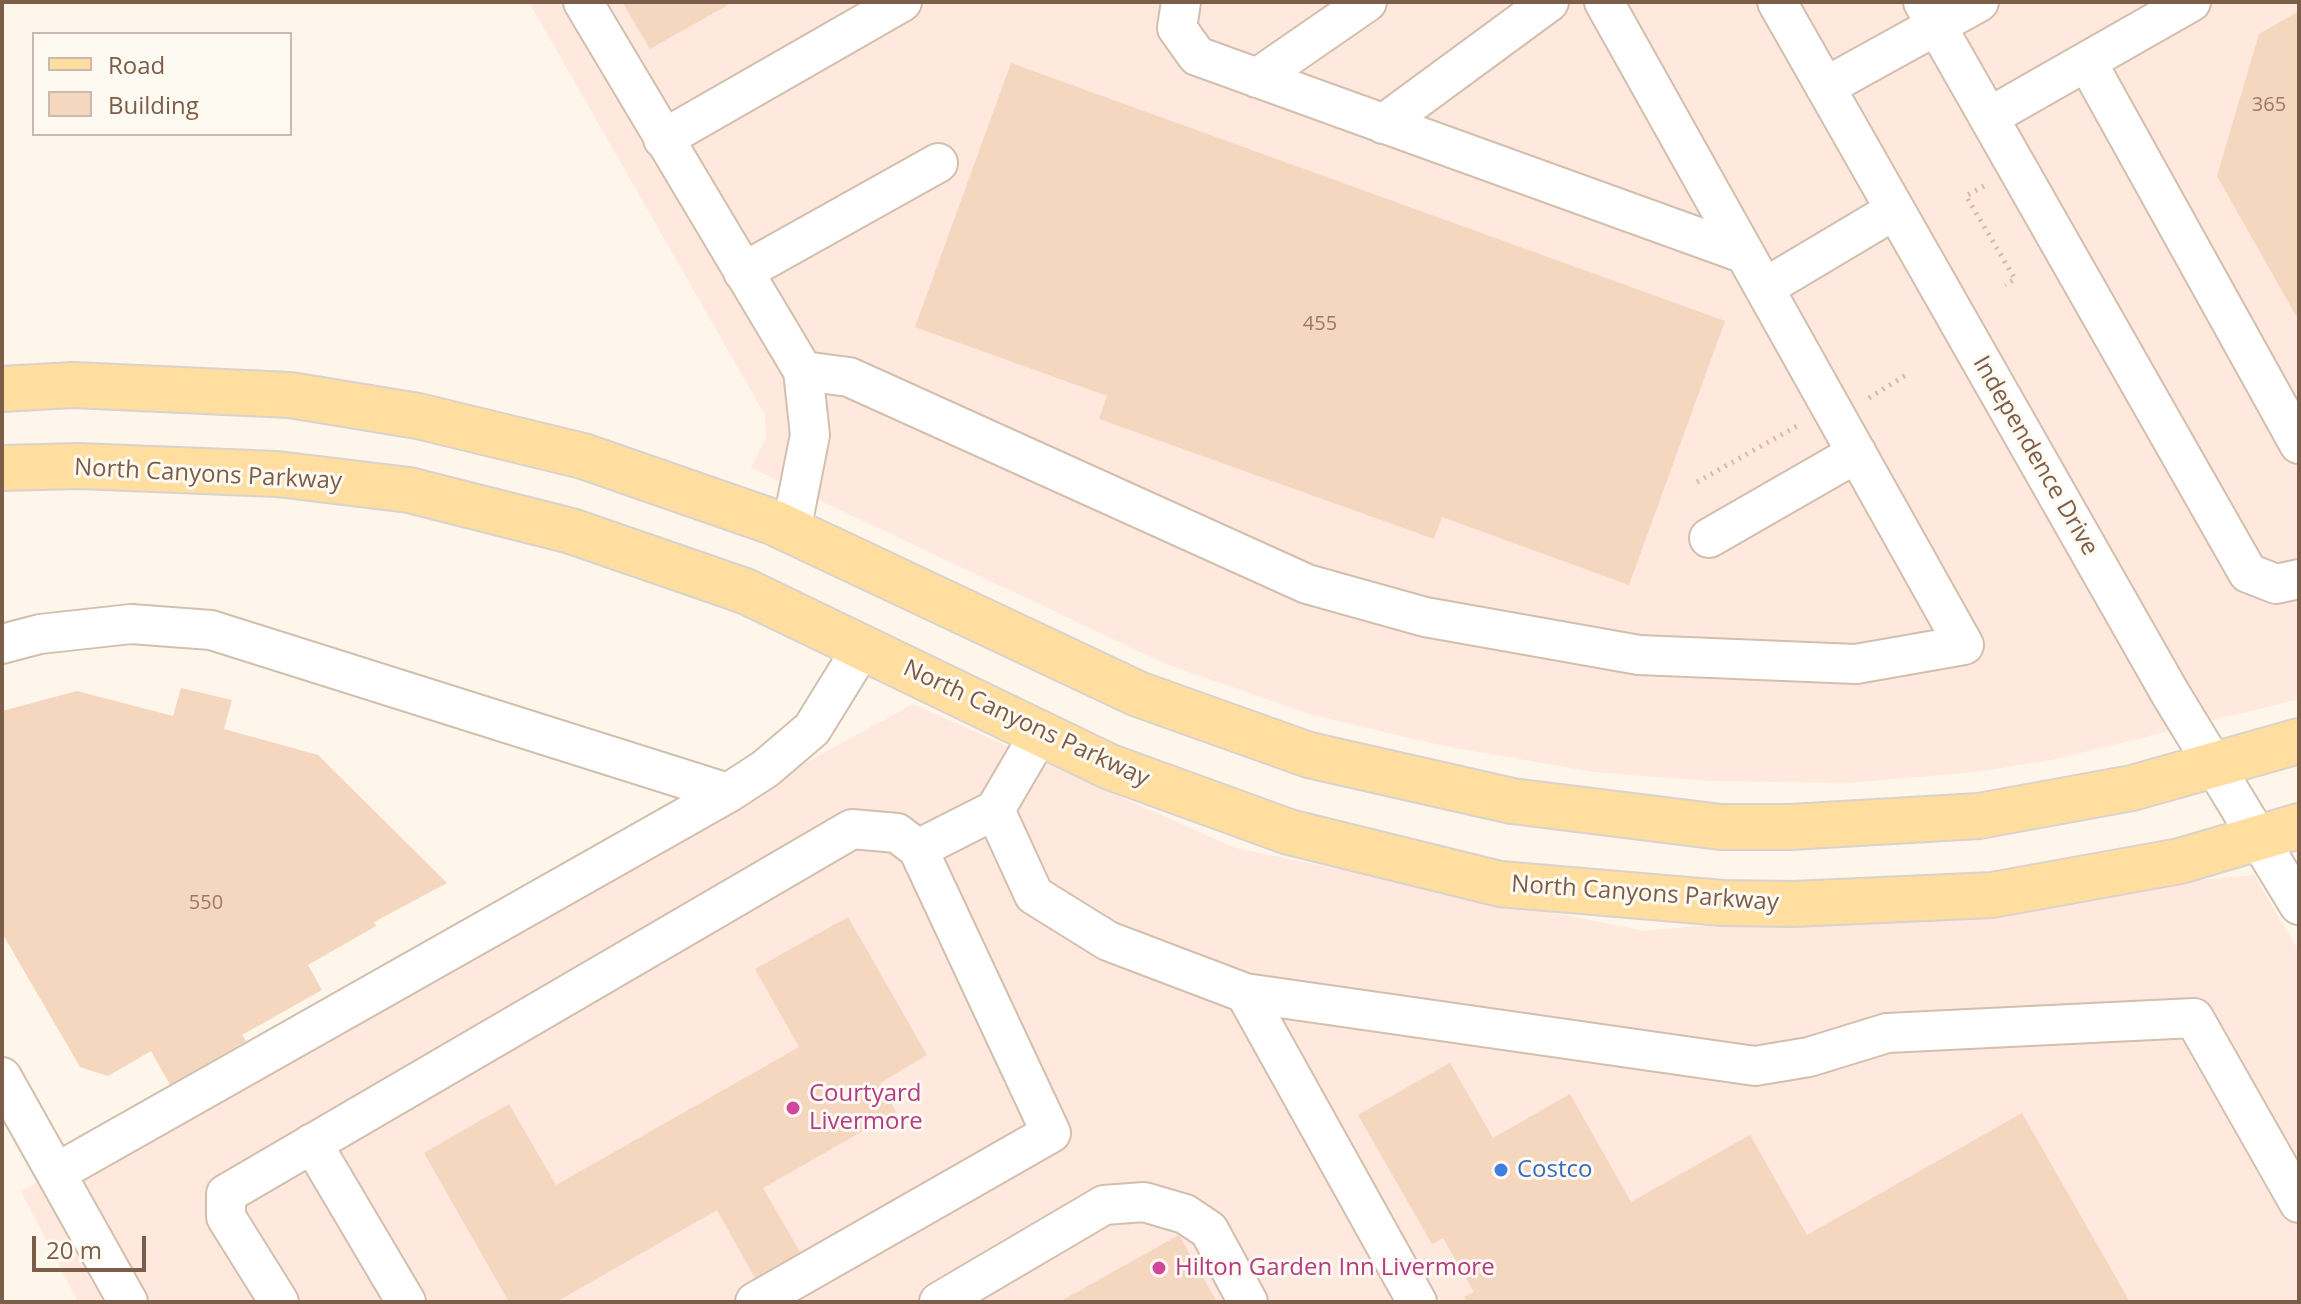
<!DOCTYPE html>
<html>
<head>
<meta charset="utf-8">
<style>
  body { margin:0 }
  #map { position:relative; width:2301px; height:1304px; overflow:hidden; background:#fef6ea; font-family:"Open Sans",sans-serif }
  canvas { display:block }
  .frame { position:absolute; inset:0; border:4px solid #7c5d4a; pointer-events:none }
  .legend { position:absolute; left:32px; top:32px; width:260px; height:104px; box-sizing:border-box; background:#fffaf1; border:2px solid #cbbbae; margin:0; padding:10px 14px; list-style:none; font-size:24px; color:#7c5d4a }
  .legend li { display:flex; align-items:center; gap:16px; height:40px }
  .legend b { width:40px; border:2px solid #cbbbae }
  .scale { position:absolute; left:32px; top:1236px; width:114px; height:36px; box-sizing:border-box; border:4px solid #7c5d4a; border-top:0; padding-left:10px; font-size:24px; line-height:28px; white-space:nowrap; color:#7c5d4a; -webkit-text-stroke:6px #fffaf1; paint-order:stroke }
</style>
</head>
<body>
<div id="map">
<canvas width="2301" height="1304"></canvas>
<div class="frame"></div>
<ul class="legend">
<li><b style="height:10px;background:#ffde9f"></b>Road</li>
<li><b style="height:22px;background:#f5d6bf"></b>Building</li>
</ul>
<div class="scale">20 m</div>
</div>
<script>
const ctx = document.querySelector('canvas').getContext('2d');
ctx.lineJoin = 'round';
function fill(path, color) { ctx.fillStyle = color; ctx.fill(path, 'evenodd'); }
const shape = rows => new Path2D(rows.map(r => 'M' + r).join(''));
function stroke(path, color, width, dash) { ctx.strokeStyle = color; ctx.lineWidth = width; ctx.lineCap = dash ? 'butt' : 'round'; ctx.setLineDash(dash || []); ctx.stroke(path); }
function drawText(font, color, halo, rows, align = 'center') {
  ctx.font = font + ' "Open Sans",sans-serif'; ctx.lineWidth = 6; ctx.setLineDash([]); ctx.textBaseline = 'middle'; ctx.strokeStyle = halo; ctx.fillStyle = color; for (const [text, x, y, turn = 0] of rows) {
    ctx.save(); ctx.translate(x, y); ctx.rotate((+turn || 0) * Math.PI / 180); ctx.textAlign = isNaN(turn) ? turn : align; if (halo) ctx.strokeText(text, 0, 0); ctx.fillText(text, 0, 0); ctx.restore();
  }
}
const commercial = shape([
  [529,2,2299,2,2299,699,2051,760,1975,772,1848,783,1709,781,1594,772,1445,746,1312,715,1166,664,751,468,766,438,765,415],
  [913,704,1235,848,1644,931,2254,875,2299,952,2299,1302,78,1302,21,1191]
]);
const building = shape([
  [622,2,733,2,650,49],
  [2299,11,2299,321,2217,176,2259,34],
  [1011,63,1725,321,1629,585,1442,517,1434,539,1099,419,1107,396,915,327],
  [181,688,232,700,224,729,318,755,447,883,374,922,376,926,308,965,322,990,242,1035,246,1041,170,1085,151,1051,108,1076,80,1067,2,933,2,711,77,691,173,716],
  [848,917,927,1055,880,1083,896,1112,763,1188,800,1252,755,1278,717,1210,556,1302,509,1302,424,1153,509,1104,556,1185,799,1047,755,969],
  [1450,1063,1493,1138,1570,1094,1631,1202,1750,1135,1807,1235,2022,1113,2130,1302,1467,1302,1464,1297,1474,1292,1443,1238,1432,1244,1358,1115],
  [1179,1235,1217,1302,1059,1302]
]);
const path = shape([
  [1984,186,1966,196,2015,279,2005,285],
  [1869,398,1909,373],
  [1697,482,1797,426]
]);
const minor = shape([
  [583,2,803,371,810,435,791,531],
  [1181,2,1177,28,1197,56,1745,254],
  [1777,2,2170,693,2299,905],
  [1923,2,2248,573,2276,584,2299,579],
  [2087,62,2299,444],
  [1257,78,1367,2],
  [1825,87,1979,2],
  [1989,117,2191,2],
  [1383,124,1549,2],
  [663,139,902,2],
  [743,272,938,163],
  [1764,288,1895,210],
  [803,371,849,377,1307,584,1425,617,1639,655,1856,664,1964,645,1604,2],
  [1709,538,1857,453],
  [2,644,40,634,131,624,211,630,728,793],
  [995,810,1034,895,1108,941,1245,993,1755,1066,1809,1057,1887,1033,2194,1018,2299,1203],
  [918,849,995,810,1040,733],
  [1245,993,1417,1302],
  [2,1077,128,1302],
  [312,1143,406,1302],
  [56,1173,728,793,765,769,812,729,862,648],
  [279,1302,226,1217,226,1194,852,829,897,833,918,849,1051,1133,755,1302],
  [939,1302,1104,1205,1144,1202,1185,1214,1209,1230,1248,1302]
]);
const major = shape([
  [2,389,73,385,290,395,418,416,583,456,773,522,1138,694,1309,755,1512,801,1721,827,1790,827,1979,816,2132,788,2299,741],
  [2,468,79,466,277,474,409,490,571,531,745,591,1110,767,1289,832,1500,884,1723,903,1793,904,1992,895,2180,861,2299,826]
]);
const markers = [
  [793,1108,8,"#d1479c"],
  [1501,1170,8,"#3f7fe0"],
  [1159,1268,8,"#d1479c"]
];
const numberNames = [
  ["365",2269,105],
  ["455",1320,324],
  ["550",206,903]
];
const streetNames = [
  ["Independence Drive",2035,456,60],
  ["North Canyons Parkway",208,475,3],
  ["North Canyons Parkway",1026,724,25],
  ["North Canyons Parkway",1645,894,4]
];
const hotelNames = [
  ["Courtyard",809,1094],
  ["Livermore",809,1122],
  ["Hilton Garden Inn Livermore",1175,1268]
];
const shopNames = [
  ["Costco",1517,1170]
];
fill(commercial, '#ffe8dd');
fill(building, '#f5d6bf');
stroke(minor, '#d2bfad', 42);
stroke(major, '#dad2cc', 48);
stroke(path, '#dbb9a1', 5, [2, 6]);
stroke(minor, '#fff', 38);
stroke(major, '#ffde9f', 44);
for (const [x, y, r, color] of markers) { const dot = new Path2D(); dot.arc(x, y, r, 0, 2 * Math.PI); ctx.fillStyle = color; ctx.fill(dot); stroke(dot, '#fffaf1', 3); }
drawText('20px', '#9a7b67', null, numberNames);
drawText('24px', '#7c5d4a', '#fffaf1', streetNames);
drawText('24px', '#b23c85', '#fffaf1', hotelNames, 'left');
drawText('24px', '#366cbe', '#fffaf1', shopNames, 'left');
</script>
</body>
</html>
